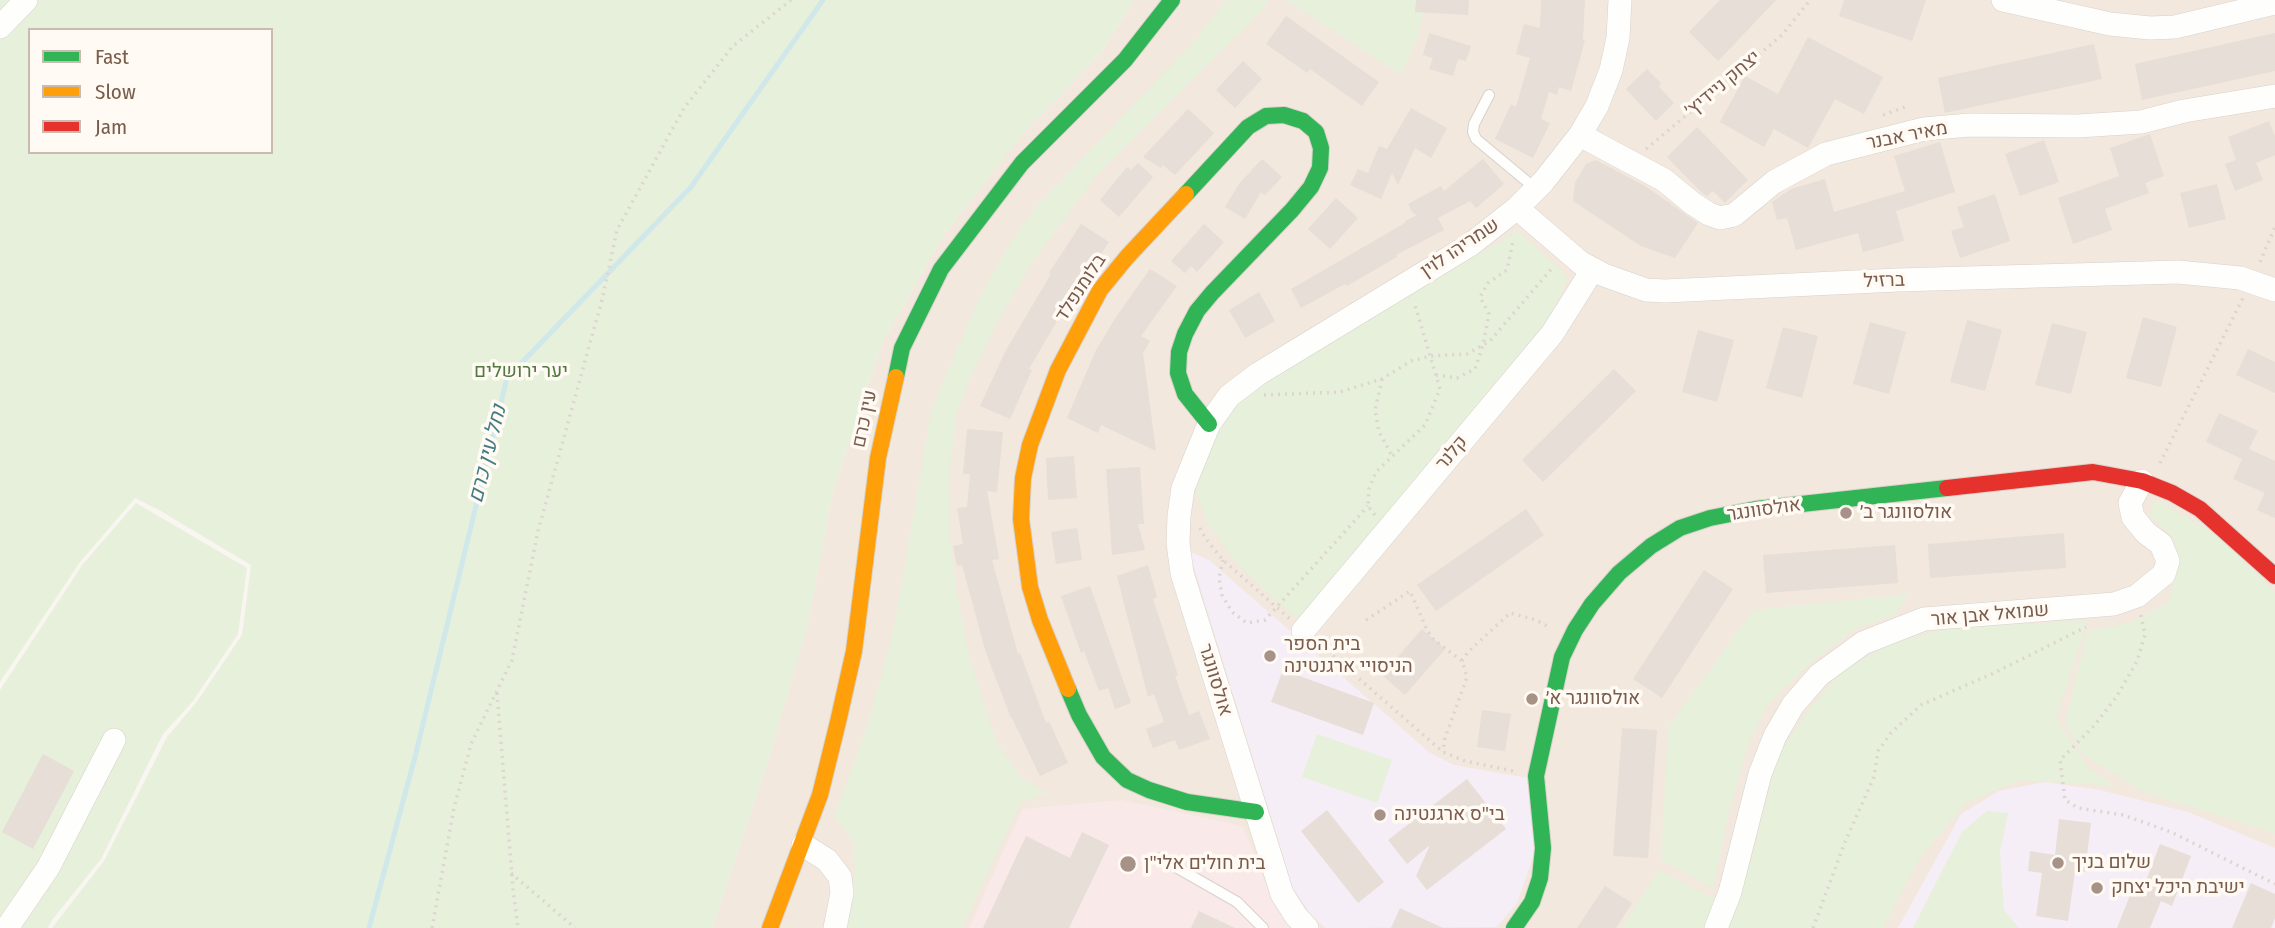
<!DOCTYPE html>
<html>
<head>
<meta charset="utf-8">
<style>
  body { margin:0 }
  #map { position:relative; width:2275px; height:928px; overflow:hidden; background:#f9f5f0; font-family:"Fira Sans Condensed",sans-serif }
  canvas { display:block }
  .legend { position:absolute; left:28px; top:28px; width:245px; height:126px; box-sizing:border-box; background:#fffaf3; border:2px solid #cabbb1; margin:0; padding:9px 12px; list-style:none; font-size:21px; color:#7a5c4d }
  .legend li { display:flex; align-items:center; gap:14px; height:35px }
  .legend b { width:35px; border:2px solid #cabbb1 }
</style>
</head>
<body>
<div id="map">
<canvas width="2275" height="928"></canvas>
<ul class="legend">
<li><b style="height:9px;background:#30b455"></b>Fast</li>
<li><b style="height:9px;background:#ff9f0a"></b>Slow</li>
<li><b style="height:9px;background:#e5322d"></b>Jam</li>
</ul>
</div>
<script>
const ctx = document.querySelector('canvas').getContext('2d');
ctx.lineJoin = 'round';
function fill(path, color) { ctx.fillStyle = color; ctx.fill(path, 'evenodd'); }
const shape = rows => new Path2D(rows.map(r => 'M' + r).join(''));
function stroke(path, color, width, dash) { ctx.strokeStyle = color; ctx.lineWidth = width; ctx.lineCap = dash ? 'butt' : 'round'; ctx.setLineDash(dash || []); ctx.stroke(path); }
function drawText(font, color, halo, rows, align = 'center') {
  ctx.font = font + ' "Fira Sans Condensed",Heebo,sans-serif'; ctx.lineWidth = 7; ctx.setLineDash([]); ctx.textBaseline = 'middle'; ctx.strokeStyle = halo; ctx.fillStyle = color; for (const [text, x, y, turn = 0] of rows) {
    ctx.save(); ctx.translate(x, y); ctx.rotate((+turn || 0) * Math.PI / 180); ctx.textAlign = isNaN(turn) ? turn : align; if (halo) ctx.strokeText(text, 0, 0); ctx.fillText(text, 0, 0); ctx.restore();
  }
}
const residential = shape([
  [1134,0,2275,0,2275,928,712,928,771,751,807,627,833,491,881,345,942,237,1024,132,1100,54]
]);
const education = shape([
  [1189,551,1209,560,1429,752,1454,765,1539,780,1538,843,1517,903,1497,927,1325,928,1312,916,1293,888],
  [2045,782,2100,790,2188,812,2275,848,2275,928,1898,928,1961,814,1999,791]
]);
const medical = shape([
  [1122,800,1243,826,1273,903,1291,928,969,928,1022,809]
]);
const green = shape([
  [0,0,1134,0,1100,54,1024,133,942,237,881,345,833,491,807,628,771,751,712,928,52,928,104,861,167,737,196,703,242,635,251,565,159,510,135,498,80,562,0,682],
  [30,30,271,30,271,152,30,152],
  [1226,0,1270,0,1253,20,1096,176,1032,263,1000,317,971,376,957,413,950,468,949,527,957,592,969,658,996,741,1022,778,1047,794,1021,802,962,928,845,928,855,866,854,843,834,816,868,724,894,628,931,412,954,356,983,290,1008,247,1035,208,1197,38],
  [1286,0,1425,0,1419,35,1401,75],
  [1518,231,1568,277,1555,306,1538,336,1299,621,1241,568,1208,524,1194,486,1218,433,1238,404,1285,366],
  [2155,499,2219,537,2275,592,2275,833,2146,793,2082,754,2065,723,2088,630,2129,623,2168,603,2179,565,2173,537,2150,516],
  [136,503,247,568,238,634,193,701,163,734,101,859,52,920,48,928,0,928,0,690,83,564],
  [1909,594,1895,615,1858,627,1816,658,1767,705,1747,747,1728,816,1713,889,1661,859,1668,727,1753,610],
  [2088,620,2056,718,2089,769,2116,786,2021,780,1967,802,1921,856,1883,928,1720,928,1751,861,1778,754,1810,708,1842,671,1892,643,1947,629],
  [1317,734,1392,760,1377,803,1302,777],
  [1987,811,2008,813,2000,852,2004,910,2019,928,1913,928,1962,832],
  [1658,870,1720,901,1709,928,1622,928]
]);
const stream = shape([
  [369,928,415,757,507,378,691,187,823,0]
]);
const building = shape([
  [1416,0,1469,0,1468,15,1415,12],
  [1541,0,1585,0,1583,40,1585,40,1571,91,1559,87,1557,95,1549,92,1541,119,1550,123,1533,158,1495,139,1511,104,1516,107,1530,58,1516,54,1524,24,1540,28],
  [1720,0,1776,0,1718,61,1689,32],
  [1844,0,1926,0,1912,41,1839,16],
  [1286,16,1379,82,1362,106,1310,69,1307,73,1266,44],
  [1429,33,1471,46,1466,61,1458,59,1453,76,1429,69,1433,58,1423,55],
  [2275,33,2275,71,2142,100,2135,64],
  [1808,37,1883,77,1864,114,1835,99,1808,148,1774,129,1764,147,1720,122,1745,76,1778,94],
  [2094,44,2102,79,1945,113,1938,78],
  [1243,61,1262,79,1235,108,1216,90],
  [1647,69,1661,83,1659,87,1674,103,1656,121,1626,89],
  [1411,108,1447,128,1431,158,1415,148,1398,185,1392,173,1381,199,1350,185,1358,169,1368,173,1379,146,1387,149],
  [1188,109,1214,133,1175,175,1163,165,1161,168,1143,157],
  [2269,121,2275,136,2275,155,2256,163,2263,180,2235,191,2225,164,2236,160,2228,137],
  [1697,127,1748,180,1725,203,1713,191,1707,196,1701,192,1667,157],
  [2150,134,2164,176,2145,183,2149,193,2105,209,2112,230,2073,244,2058,198,2119,176,2110,148],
  [2044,140,2059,182,2020,196,2005,154],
  [1940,142,1955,192,1896,211,1904,241,1863,252,1858,233,1796,250,1787,218,1777,220,1772,202,1791,189,1825,179,1834,212,1905,191,1894,156],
  [1262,159,1282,177,1265,195,1261,192,1245,219,1225,207,1239,184],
  [1483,159,1504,184,1476,208,1470,201,1438,218,1444,230,1396,255,1397,257,1347,286,1345,284,1301,308,1291,289,1405,223,1405,221,1417,215,1413,213,1408,204,1441,186,1444,191],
  [1596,160,1645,186,1698,223,1675,258,1641,246,1573,201,1575,183,1586,164],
  [1138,163,1153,177,1119,217,1100,200,1127,167,1131,170],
  [2217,184,2226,219,2189,228,2180,193],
  [1995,194,2010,241,1960,258,1951,231,1964,227,1957,207],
  [1336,198,1358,218,1330,249,1308,229],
  [1081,224,1109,242,1077,291,1075,290,1029,369,1032,370,1010,419,980,406,1006,350,1051,274,1049,273],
  [1204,224,1224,242,1197,272,1191,266,1185,273,1171,261],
  [1150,269,1177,286,1141,336,1150,341,1143,353,1156,451,1101,425,1098,433,1067,418,1095,352,1116,317],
  [1259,292,1275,321,1245,338,1229,310],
  [2143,317,2177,327,2161,387,2126,378],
  [1967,320,2002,330,1985,391,1950,382],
  [1870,322,1906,332,1889,394,1853,384],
  [2052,323,2087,332,2071,394,2035,385],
  [1783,327,1818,336,1802,398,1766,388],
  [1698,330,1734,340,1717,402,1682,392],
  [2248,349,2275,362,2275,393,2236,375],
  [1614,369,1636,391,1543,482,1522,460],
  [2219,413,2258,431,2249,449,2275,461,2275,518,2257,510,2265,493,2233,479,2242,459,2206,442],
  [967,429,1003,432,997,492,987,491,999,559,992,560,1018,654,1020,653,1046,723,1049,721,1068,763,1040,776,1012,718,1011,718,986,653,962,565,957,566,953,546,963,544,957,508,967,507,970,474,963,474],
  [1074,456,1077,498,1048,500,1046,458],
  [1140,467,1144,524,1138,524,1145,550,1112,555,1106,469],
  [1526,509,1544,535,1436,611,1417,585],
  [1077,528,1082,560,1056,564,1051,532],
  [2064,533,2066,568,1930,578,1928,544],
  [1895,545,1898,583,1766,593,1763,555],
  [1148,565,1157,597,1153,599,1178,675,1175,676,1189,715,1199,711,1210,739,1179,750,1175,740,1153,748,1150,741,1146,729,1164,722,1154,694,1148,697,1117,576],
  [1704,570,1733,589,1662,698,1633,679],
  [1090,586,1131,703,1115,709,1108,688,1099,691,1084,651,1081,653,1061,596],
  [1422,629,1445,649,1405,695,1382,675],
  [1283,670,1374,703,1363,735,1271,702],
  [1482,710,1511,714,1505,751,1477,747],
  [1622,728,1657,730,1648,858,1613,856],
  [43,754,74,771,33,849,2,832],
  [1467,779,1506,829,1427,890,1416,876,1430,845,1407,864,1388,840],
  [1327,810,1384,882,1358,903,1301,831],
  [2059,819,2091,823,2085,872,2075,871,2068,921,2036,916,2042,873,2028,871,2030,851,2055,855],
  [1082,832,1109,845,1069,928,983,928,1026,836,1070,858],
  [2160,844,2191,856,2172,906,2161,901,2150,928,2117,928,2134,885,2143,889],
  [2251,883,2275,894,2275,918,2271,928,2232,928],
  [1605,886,1632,903,1616,928,1577,928],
  [1400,908,1443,928,1391,928],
  [1199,911,1235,928,1191,928]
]);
const path = shape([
  [1883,115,1908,106],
  [1646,149,1782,35,1810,0],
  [2260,262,2275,227],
  [1436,375,1457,378,1475,369,1483,345,1489,314,1480,297,1488,283,1507,270,1513,241],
  [1382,379,1375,410,1379,432,1392,456],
  [1264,395,1340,392,1382,379,1411,361,1431,356,1467,354,1490,341,1553,267],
  [2160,463,2243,298],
  [1375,515,1368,506,1369,489,1376,472,1425,425,1440,389,1414,302],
  [1200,528,1205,538,1223,560,1290,619],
  [1223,560,1219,578,1222,595,1232,612,1247,623,1265,620,1368,506],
  [2141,615,2145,635,2137,661,2117,696,2094,726,2060,760,2065,800,2078,808,2123,815,2171,832,2275,884],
  [1366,620,1410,591,1427,630,1434,640,1462,661,1467,677,1445,738,1443,752],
  [1317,642,1443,752,1465,761,1513,771],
  [1462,661,1468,652,1510,613,1536,620,1549,627],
  [497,693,513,889,518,928],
  [511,873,575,928],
  [432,928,454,808,471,744,512,660,538,531,602,300,617,230,684,108,733,46,791,0],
  [1813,928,1845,842,1874,777,1878,751,1891,733,1921,705,1994,673,2086,627]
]);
const lane = shape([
  [1489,95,1474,124,1473,132,1476,139,1536,189],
  [1160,858,1237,902,1263,928]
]);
const street = shape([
  [2003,0,2110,24,2150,28,2175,27,2275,3],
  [0,27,26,0],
  [1580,135,1664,180,1692,203,1709,214,1720,218,1734,215,1774,182,1826,154,1924,129,1969,125,2078,126,2141,122,2184,111,2275,96],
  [1517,208,1581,263,1604,275,1646,290,1665,291,1898,280,2178,272,2240,278,2275,290],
  [1303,631,1552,334,1593,269],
  [803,845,827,860,840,877,842,893,835,928],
  [7,928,48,868,114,740],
  [1307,928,1296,916,1282,894,1182,573,1178,543,1179,516,1183,488,1209,424,1229,396,1258,374,1470,245,1517,208,1543,182,1580,135,1597,106,1611,70,1618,38,1620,0],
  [1716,928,1730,892,1760,774,1775,736,1793,705,1819,675,1863,643,1924,619,2114,604,2137,596,2164,574,2168,561,2161,544,2146,533,2133,517,2130,503,2142,481]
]);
const fast = shape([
  [1186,194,1248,127,1266,116,1284,115,1303,121,1316,132,1321,148,1320,168,1311,187,1292,210,1212,293,1197,311,1185,334,1179,352,1178,373,1185,394,1209,424],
  [896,377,902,348,941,269,1022,163,1125,60,1172,0],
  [1068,689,1079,715,1103,757,1127,780,1149,790,1187,802,1256,812],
  [1514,928,1532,902,1540,878,1543,848,1536,776,1562,657,1575,630,1592,604,1619,573,1651,546,1680,528,1710,518,1756,509,1947,488]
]);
const slow = shape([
  [1068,689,1040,620,1030,587,1021,519,1023,478,1030,445,1058,370,1100,290,1127,257,1186,194],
  [770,928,820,795,838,722,854,651,878,458,896,377]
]);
const jam = shape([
  [1947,488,2093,472,2142,481,2172,493,2200,509,2275,576]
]);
const markers = [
  [1846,513,7,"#a69286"],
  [1270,656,7,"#a69286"],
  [1532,699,7,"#a69286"],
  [1380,815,7,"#a69286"],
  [2058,863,7,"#a69286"],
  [1128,864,9,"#a69286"],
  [2097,888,7,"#a69286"]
];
const streetNames = [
  ["יצחק ניידיץ׳",1723,84,-40],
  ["מאיר אבנר",1907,136,-11],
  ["שמריהו לוין",1460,248,-34],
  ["ברזיל",1884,281,-2],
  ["בלומנפלד",1081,288,-57],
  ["עין כרם",865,419,-78],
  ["קלנר",1452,453,-50],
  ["אולסוונגר",1764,510,-8],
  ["שמואל אבן אור",1990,615,-5],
  ["אולסוונגר",1215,680,73]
];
const parkNames = [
  ["יער ירושלים",521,372]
];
const poiNames = [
  ["אולסוונגר ב׳",1860,513],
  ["בית הספר",1284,645],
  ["הניסויי ארגנטינה",1284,667],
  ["אולסוונגר א׳",1546,699],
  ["בי\"ס ארגנטינה",1394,815],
  ["שלום בניך",2072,863],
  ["בית חולים אלי\"ן",1144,864],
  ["ישיבת היכל יצחק",2111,888]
];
const waterNames = [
  ["נחל עין כרם",488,454,-76]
];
fill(residential, '#f2e8de');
fill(education, '#f6eef6');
fill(medical, '#fae9e9');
fill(green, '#e7f0db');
stroke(stream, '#d0e8ea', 5);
fill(building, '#e6ded7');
stroke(lane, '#d7d1cb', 12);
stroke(street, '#d7d1cb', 24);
stroke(fast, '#d9d2cb', 18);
stroke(slow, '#d9d2cb', 18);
stroke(jam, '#d9d2cb', 18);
stroke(path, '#dcd5d0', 3.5, [2, 5]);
stroke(lane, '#fefefd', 10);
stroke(street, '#fefefd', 23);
stroke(fast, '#30b455', 16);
stroke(slow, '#ff9f0a', 16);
stroke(jam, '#e5322d', 16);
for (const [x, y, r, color] of markers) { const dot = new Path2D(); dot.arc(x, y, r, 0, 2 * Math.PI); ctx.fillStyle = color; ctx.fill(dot); stroke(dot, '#fffaf3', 2.5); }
drawText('19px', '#7a5c4d', '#fffaf3', streetNames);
drawText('19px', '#537a41', '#fffaf3', parkNames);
drawText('19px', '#7a5c4d', '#fffaf3', poiNames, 'left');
drawText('italic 21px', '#437c86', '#fffaf3', waterNames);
</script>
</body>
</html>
